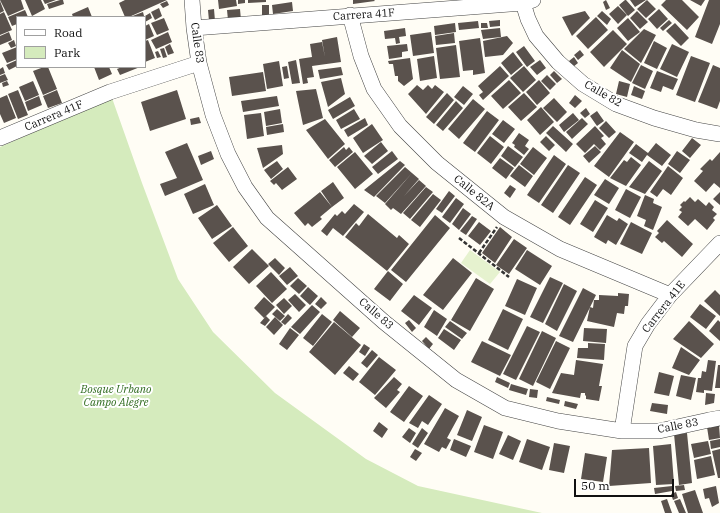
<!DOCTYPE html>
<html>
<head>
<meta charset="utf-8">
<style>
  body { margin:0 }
  #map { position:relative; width:720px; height:513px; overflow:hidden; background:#fffdf5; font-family:"IBM Plex Serif",serif }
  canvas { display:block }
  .legend { position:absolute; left:16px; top:16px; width:130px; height:52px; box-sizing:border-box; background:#fff; border:1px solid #a0a0a0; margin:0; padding:5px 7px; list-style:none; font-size:12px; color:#111 }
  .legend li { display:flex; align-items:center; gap:8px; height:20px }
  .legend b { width:20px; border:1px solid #a0a0a0 }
  .scale { position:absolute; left:574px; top:479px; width:100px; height:18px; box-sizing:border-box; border:2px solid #111; border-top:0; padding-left:5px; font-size:12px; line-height:14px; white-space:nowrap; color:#111; -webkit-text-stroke:3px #fff; paint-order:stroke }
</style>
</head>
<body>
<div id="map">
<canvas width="720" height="513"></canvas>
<ul class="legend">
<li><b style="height:5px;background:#fff"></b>Road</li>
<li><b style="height:11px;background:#d5ebbd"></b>Park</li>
</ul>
<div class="scale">50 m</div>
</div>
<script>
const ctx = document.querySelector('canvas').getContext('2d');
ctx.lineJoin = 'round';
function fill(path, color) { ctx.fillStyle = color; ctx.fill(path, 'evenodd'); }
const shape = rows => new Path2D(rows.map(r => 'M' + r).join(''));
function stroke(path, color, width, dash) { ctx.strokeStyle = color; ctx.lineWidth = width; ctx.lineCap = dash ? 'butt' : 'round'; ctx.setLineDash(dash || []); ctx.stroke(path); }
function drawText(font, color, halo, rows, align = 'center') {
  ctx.font = font + ' "IBM Plex Serif",serif'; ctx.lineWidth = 4; ctx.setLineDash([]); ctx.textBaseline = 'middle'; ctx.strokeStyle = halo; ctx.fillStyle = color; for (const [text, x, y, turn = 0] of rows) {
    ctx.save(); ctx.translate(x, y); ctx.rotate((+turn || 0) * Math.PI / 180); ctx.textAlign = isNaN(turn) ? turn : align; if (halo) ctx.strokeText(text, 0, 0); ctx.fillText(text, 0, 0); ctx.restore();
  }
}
const green = shape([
  [112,98,142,183,178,279,213,332,275,393,366,459,418,486,542,513,0,513,0,147]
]);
const pitch = shape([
  [470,250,500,272,490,284,461,263]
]);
const building = shape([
  [0,0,21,0,24,9,8,16],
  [25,0,41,0,45,9,32,16],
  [43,0,56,0,45,4],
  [60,0,63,0,64,4,49,9,47,4],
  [125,0,167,0,129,17,125,17,119,3],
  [218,0,236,0,237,6,219,9],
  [238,0,245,0,245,3,238,4],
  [248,0,266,0,266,2,248,3],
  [353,0,374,0,375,1,353,4],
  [606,0,610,8,606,10,603,2],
  [625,0,626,0,635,10,628,16,619,5],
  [630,0,646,0,635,7],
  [647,0,656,9,646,18,637,9],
  [666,0,682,0,699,17,687,30,661,5],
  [690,0,705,0,701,6],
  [709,0,720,0,720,24,712,44,695,37],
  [0,1,4,11,0,13],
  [167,1,169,5,163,8,160,4],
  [292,2,293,11,273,14,272,5],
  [262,5,269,5,269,15,262,15],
  [618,6,627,15,618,24,609,14],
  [88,7,92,17,73,17,72,14],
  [159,8,162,16,155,20,151,12],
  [214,9,215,21,209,21,208,10],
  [240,9,241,20,228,20,227,10],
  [659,9,668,19,657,29,648,19],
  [25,10,28,17,17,17,17,24,12,26,8,17],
  [585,11,590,18,572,36,562,17],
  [602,11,611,19,607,25,597,16],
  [637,11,648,22,640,29,630,18],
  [4,12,12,30,0,35,0,14],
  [143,12,144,16,141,17,130,17],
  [150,13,152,18,145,22,145,16],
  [596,17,608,30,588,49,576,36],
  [164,18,169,30,157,35,151,23],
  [628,18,640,32,628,41,617,28],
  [500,20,500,26,490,27,489,21],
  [669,20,672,23,663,31,660,28],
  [478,21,479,28,459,30,458,23],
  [455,23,456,32,435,35,434,26],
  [481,23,487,23,488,28,481,28],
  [675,23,689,38,681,46,666,31],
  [149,24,154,36,145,40,145,26],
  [405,28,406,36,399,37,400,43,396,44,395,38,385,39,384,31],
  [500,28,501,37,483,39,481,30],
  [644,29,656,35,641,63,624,49],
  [613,30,627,44,604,67,590,52],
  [9,32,12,40,0,45,0,36],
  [168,32,172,42,156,49,151,40],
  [431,32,434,53,413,56,410,35],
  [454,33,455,43,436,45,435,36],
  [507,36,513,43,503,55,485,57,483,41],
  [337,37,341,62,312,66,314,77,307,78,308,83,303,84,299,59,312,57,310,44,322,42,325,57,322,40],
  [480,38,485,73,473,75,473,70,463,71,459,41],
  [14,40,16,46,11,48,8,43],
  [148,40,155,58,145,62,145,41],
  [654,41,667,48,657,69,644,63],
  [170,44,174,53,168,55,165,47],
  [407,44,408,51,402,52,402,57,389,59,387,46],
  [672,44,689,52,677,77,660,69],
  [456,45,460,77,440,79,436,48],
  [524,46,535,61,527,67,516,52],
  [17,47,17,59,7,63,2,53],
  [164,48,167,57,163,58,160,49],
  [580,50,584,55,578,60,574,55],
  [622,50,640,64,631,82,610,68],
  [158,51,161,57,157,58,155,52],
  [513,52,523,65,511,75,501,63],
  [434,56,437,78,420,81,417,59],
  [691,56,710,63,695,102,676,95],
  [574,57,578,63,573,67,569,61],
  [410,58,413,79,404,86,398,81,398,76,395,76,393,64,389,64,388,61],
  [17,60,17,66,9,70,6,65],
  [296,60,300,83,292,84,288,62],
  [540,60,546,68,537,75,530,67],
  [279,61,283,86,267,89,263,64],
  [641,65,653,71,645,89,632,83],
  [713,65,720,68,720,101,717,109,698,102],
  [287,66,289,78,284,79,282,67],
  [500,66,509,76,483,100,479,95,483,92,478,86],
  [524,66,536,80,523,92,510,78],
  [3,67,5,73,0,75,0,69],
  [44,67,48,67,57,89,43,95,33,71],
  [94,67,109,67,112,74,99,80],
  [122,67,140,67,120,75,117,69],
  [341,67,343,75,320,79,318,70],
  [554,71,562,79,557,83,550,75],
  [657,71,678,79,673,90,663,86,661,92,650,88],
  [263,72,266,91,232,96,229,77],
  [5,74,8,80,0,83,0,76],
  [547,75,556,84,550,90,541,81],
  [341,78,345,94,328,107,321,82],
  [509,80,521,93,503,109,491,96],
  [539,80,550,93,537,105,526,92],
  [7,81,9,85,3,87,2,83],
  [33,81,39,95,25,101,19,87],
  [619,81,630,84,627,97,616,94],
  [417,85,423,90,428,85,432,89,435,85,444,92,426,114,408,94],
  [463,86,473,94,464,105,454,97],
  [634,86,645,91,642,99,631,95],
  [316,89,323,118,303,125,296,91],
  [18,90,28,115,18,119,8,94],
  [57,90,62,103,48,108,43,96],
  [177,90,186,119,150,131,141,102],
  [447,93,454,100,434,124,426,117],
  [524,93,537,107,521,121,508,107],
  [7,95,16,118,4,123,0,114,0,98],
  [575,95,582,101,575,108,569,103],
  [39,96,42,105,28,111,25,102],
  [277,96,279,106,243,112,241,101],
  [350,97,355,106,333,119,328,110],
  [554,98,567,112,557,122,543,108],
  [473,99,485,109,459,139,448,129],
  [456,101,463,108,443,131,436,125],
  [541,107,554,122,540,135,527,120],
  [586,108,590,114,585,118,580,113],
  [280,109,282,123,266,126,264,112],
  [354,109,360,119,341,129,336,120],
  [487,111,499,120,475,152,463,143],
  [597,111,604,121,597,126,590,116],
  [261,113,264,136,247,139,244,115],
  [573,113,579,120,564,132,559,125],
  [199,117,201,123,191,125,190,119],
  [365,118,368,125,348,137,344,130],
  [582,118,588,124,572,139,566,132],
  [325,119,345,144,328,159,306,130],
  [503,120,515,129,504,143,492,134],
  [606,121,616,132,609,138,599,128],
  [283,124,284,132,267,135,266,127],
  [372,124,383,140,363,153,353,138],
  [553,126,573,144,566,152,546,133],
  [595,126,604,136,601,138,606,144,600,150,594,144,585,153,576,144],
  [620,132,634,142,609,177,594,166],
  [519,133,529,140,525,146,529,149,524,155,514,147,515,145,512,143],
  [490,136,504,147,491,164,477,153],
  [546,136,555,145,549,151,540,142],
  [692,138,701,145,690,158,682,151],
  [381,142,388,151,372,164,364,156],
  [187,143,203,180,165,196,160,184,177,178,165,152],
  [656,143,671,155,662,166,647,155,642,162,629,153,636,144,648,153],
  [282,145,283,154,263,168,257,148],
  [508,146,523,157,515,167,501,156],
  [595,146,601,152,589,163,583,156],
  [344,147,346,150,349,147,353,152,335,167,329,160],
  [533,147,547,158,534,175,520,164],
  [211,151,214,159,201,165,198,156],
  [392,151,398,159,378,174,372,167],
  [677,151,690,160,680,173,668,164],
  [355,152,373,174,355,189,337,167],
  [720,152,720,188,714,183,706,192,694,181,703,171,700,169,710,159,712,161],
  [554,155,566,164,539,203,527,195],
  [631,157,641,165,626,186,610,178,624,160,627,162],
  [500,158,514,168,506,179,492,168],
  [277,161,283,169,271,179,264,170],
  [400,161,405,165,374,197,364,190],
  [649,161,662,171,645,194,629,187],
  [519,165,533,176,525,187,510,176],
  [568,165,580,173,553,213,541,205],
  [668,166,683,178,671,195,663,189,657,197,650,192],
  [288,167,297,179,282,190,276,183,274,185,270,181],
  [405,167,412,173,385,203,376,196],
  [412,173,419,179,404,196,419,180,426,186,401,214,393,208,391,210,385,204],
  [585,177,597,185,570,225,558,217],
  [605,179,619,188,609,204,594,195],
  [333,182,344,198,332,207,321,191],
  [205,184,214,205,193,214,184,194],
  [510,185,516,189,510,198,504,193],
  [426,187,433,192,410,219,403,213],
  [626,189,641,197,630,218,615,210],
  [449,191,455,196,442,213,436,209],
  [320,192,332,207,320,217,322,219,312,227,308,223,305,226,294,213],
  [720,192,720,205,713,199],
  [433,194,441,200,420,227,411,220],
  [645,195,654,199,653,203,662,207,653,230,644,226,646,220,637,216],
  [690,197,695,202,698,199,706,206,709,202,714,207,712,210,717,214,713,218,715,220,707,230,695,219,688,226,678,217,682,212,679,210,682,207,680,205,684,201,685,202],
  [456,198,464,204,450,223,442,217],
  [595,200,608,208,593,232,580,224],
  [354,204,364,212,343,236,333,228,327,236,321,231,335,214,337,216,342,211,345,214],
  [217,205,232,226,212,239,198,218],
  [463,208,471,214,459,230,452,224],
  [368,214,397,238,399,235,409,244,387,271,345,237,356,223,359,226],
  [435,215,450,228,406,282,391,270],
  [607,215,617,221,619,218,628,224,616,245,608,240,606,244,594,237],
  [472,216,477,219,466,235,460,231],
  [667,220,693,244,682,257,664,241,662,243,655,237,659,233,657,231],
  [479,222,491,231,480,245,468,236],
  [631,222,652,233,642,254,620,244],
  [233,227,248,246,229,262,213,243],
  [500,227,512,237,495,263,482,253],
  [514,239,527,248,509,274,496,265],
  [252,249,269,266,249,284,233,267],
  [527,250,552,266,540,285,515,269],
  [275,258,285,268,279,275,268,264],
  [453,258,472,273,443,310,423,295],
  [290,267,298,276,287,285,279,276],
  [388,271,403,284,390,301,374,289],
  [271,272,287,289,272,303,256,286],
  [550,277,563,283,543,323,530,317],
  [298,278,307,286,299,294,290,286],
  [476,278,494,289,470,331,451,320],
  [517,279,537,288,525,315,505,306],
  [564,284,577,291,557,331,545,324],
  [308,287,318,296,310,305,300,296],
  [583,288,596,295,573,342,559,336],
  [715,290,720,295,720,316,704,301],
  [618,293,629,294,628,306,625,306,624,314,617,313,614,327,587,321,590,307,593,308,594,300,599,300,599,295,618,296],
  [295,294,306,305,299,312,288,300],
  [414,295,432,308,419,325,401,311],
  [264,297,275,307,264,318,254,308],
  [321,297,327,303,321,309,315,304],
  [284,298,292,306,284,314,276,305],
  [700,304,716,316,706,329,690,317],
  [312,305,320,312,300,334,291,327],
  [277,309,285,316,280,321,272,314],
  [503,309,523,319,508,350,488,340],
  [434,310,447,319,437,336,424,327],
  [340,311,360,328,352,337,333,320],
  [288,314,292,318,285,325,281,322],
  [322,314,332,322,313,346,303,338],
  [266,316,270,320,265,326,260,323],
  [275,317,283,325,274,335,266,327],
  [409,320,416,328,412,332,405,323],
  [718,320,720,322,720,341,709,331],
  [450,321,467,333,462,339,445,327],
  [689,321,714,344,701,358,673,339],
  [334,322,361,345,335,375,309,352],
  [527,326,540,332,516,380,503,374],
  [290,328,299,335,287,350,279,344],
  [584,328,607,329,606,343,583,341],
  [444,329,461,340,454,350,438,338],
  [542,331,556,338,533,386,519,379],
  [426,337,433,344,429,349,422,341],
  [482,341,511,355,500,376,471,362],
  [556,341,570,348,550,389,536,382],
  [588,343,605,344,604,360,577,358,578,348,588,348],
  [364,344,370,348,365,356,359,352],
  [681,347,700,360,689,375,672,368],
  [372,350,378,355,367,368,361,363],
  [379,357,396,370,375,395,359,382],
  [576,360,603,364,599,386,602,386,599,401,586,399,586,396,585,395,585,393,581,393,580,398,552,393,561,373,574,375],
  [708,360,716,361,712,391,704,390,704,393,696,392,698,378,701,378,702,371,706,372],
  [718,365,720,365,720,388,715,388],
  [349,366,359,374,353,381,343,373],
  [659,372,674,376,669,396,654,393],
  [681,375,696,378,691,400,676,396],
  [394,377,402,384,397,390,400,392,386,408,374,398],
  [497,377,510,383,508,388,495,382],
  [511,384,528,389,526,395,509,390],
  [409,386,423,396,404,422,390,412],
  [530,389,538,390,537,398,529,397],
  [706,393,715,394,714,403,705,405],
  [429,395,442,404,428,425,422,421,418,428,409,423],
  [547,397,560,400,559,404,546,401],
  [565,401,578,404,576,409,564,406],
  [652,403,668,405,667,414,650,411],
  [445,408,459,416,447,438,451,440,446,449,442,447,439,452,424,444],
  [467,410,482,417,472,441,457,435],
  [379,422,388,429,382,438,373,431],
  [484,425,503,432,493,459,474,452],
  [719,425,720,438,709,440,707,427],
  [409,428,416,433,410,443,402,437],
  [422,428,428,433,418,448,412,444],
  [687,433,692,483,679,485,674,434],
  [508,435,521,441,513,460,499,454],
  [454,439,471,446,466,457,450,450],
  [527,439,550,447,542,470,519,462],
  [720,439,720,447,711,449,710,441],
  [708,441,711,454,694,458,691,444],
  [554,443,570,446,564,473,549,470],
  [671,444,674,484,656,485,653,446],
  [649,448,651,483,609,486,612,450],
  [415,449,422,453,416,461,410,457],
  [720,449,720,478,718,478,712,451],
  [585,453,607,457,603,482,581,479],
  [711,456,715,475,697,479,694,460],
  [684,485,685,490,676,491,675,486],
  [672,486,672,491,655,494,654,488],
  [716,486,719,503,712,507,709,498,705,499,703,489],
  [695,490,703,513,688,513,682,494],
  [676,492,678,498,673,500,671,494],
  [667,499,672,513,665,513,661,501],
  [680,499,686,513,679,513,674,501]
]);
const path = shape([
  [459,238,509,277],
  [479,253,497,227]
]);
const street = shape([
  [192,0,194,28,199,63,213,115,228,154,245,187,267,218,384,322,456,380,505,408,558,421,622,431,659,431,709,420,720,418],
  [523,3,528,19,536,36,558,62,583,84,616,104,654,118,696,130,720,134],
  [350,15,361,56,374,89,400,126,437,163,504,217,560,249,670,295],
  [194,28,523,3,533,0],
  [0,138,110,92,199,63],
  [622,431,635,346,648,324,670,295,720,243]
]);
const streetNames = [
  ["Carrera 41F",364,15,-4],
  ["Calle 83",197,43,82],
  ["Calle 82",603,94,30],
  ["Carrera 41F",54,116,-23],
  ["Calle 82A",474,193,39],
  ["Carrera 41E",664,307,-52],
  ["Calle 83",376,314,41],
  ["Calle 83",678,426,-11]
];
const parkNames = [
  ["Bosque Urbano",116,390],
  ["Campo Alegre",116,403]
];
fill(green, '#d5ebbd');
fill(pitch, '#e6f2cf');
fill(building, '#5a524d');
stroke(street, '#444', 16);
stroke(path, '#333', 2.5, [4, 2]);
stroke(street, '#fff', 15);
drawText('11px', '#111', '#fff', streetNames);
drawText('italic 11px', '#2f6b1f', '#fff', parkNames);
</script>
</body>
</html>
